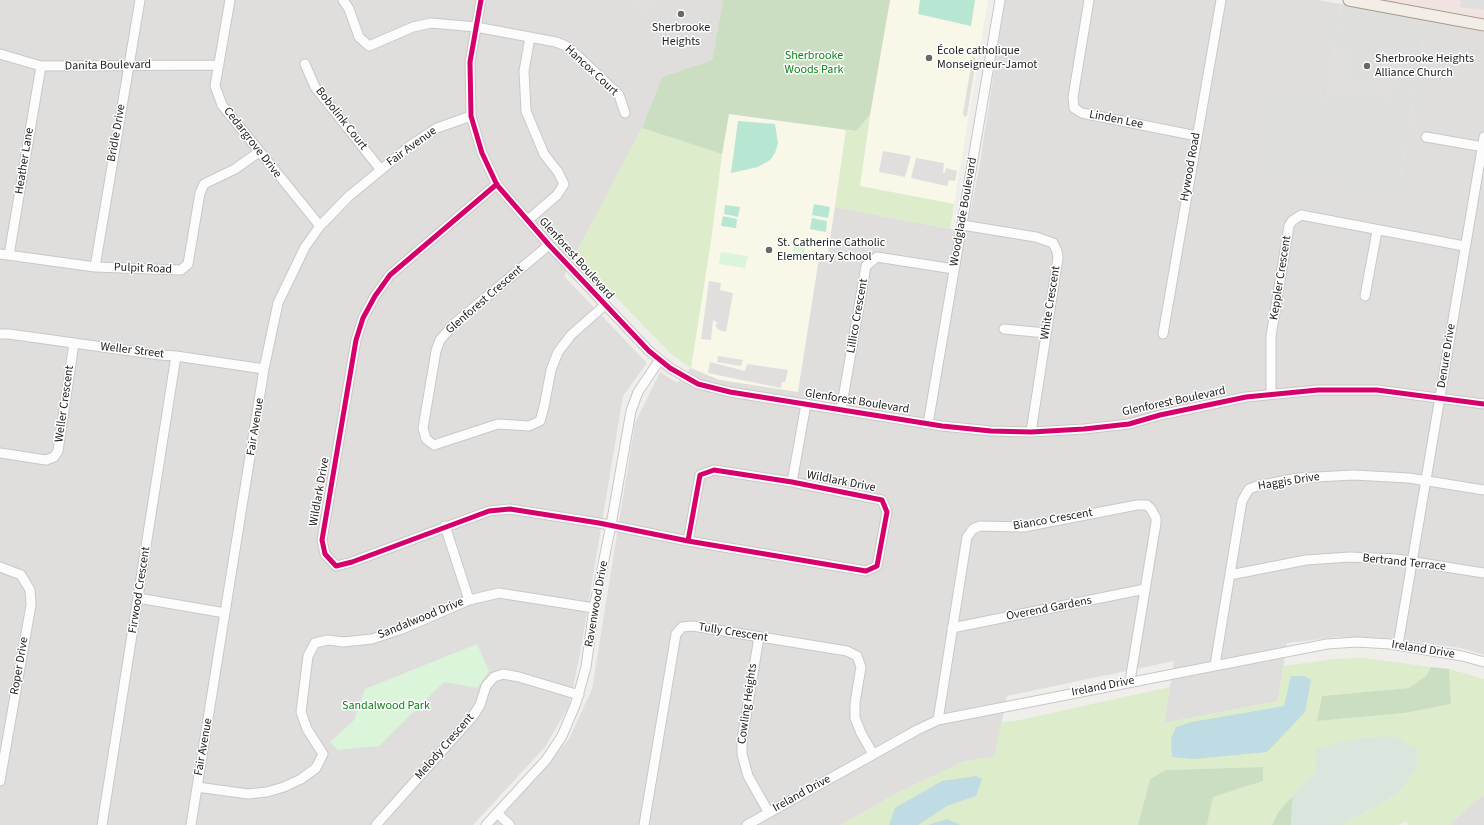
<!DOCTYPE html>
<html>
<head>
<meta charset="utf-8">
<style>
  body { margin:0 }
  canvas { display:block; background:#f0eeeb }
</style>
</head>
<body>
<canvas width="1484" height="825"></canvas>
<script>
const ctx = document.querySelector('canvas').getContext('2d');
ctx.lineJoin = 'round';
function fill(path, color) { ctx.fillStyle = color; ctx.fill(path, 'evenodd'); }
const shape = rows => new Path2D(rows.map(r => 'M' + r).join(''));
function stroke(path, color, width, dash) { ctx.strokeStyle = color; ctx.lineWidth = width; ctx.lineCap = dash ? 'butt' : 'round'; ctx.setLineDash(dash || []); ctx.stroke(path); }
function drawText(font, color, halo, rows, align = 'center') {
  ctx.font = font + ' "Source Sans 3",sans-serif'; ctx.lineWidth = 3; ctx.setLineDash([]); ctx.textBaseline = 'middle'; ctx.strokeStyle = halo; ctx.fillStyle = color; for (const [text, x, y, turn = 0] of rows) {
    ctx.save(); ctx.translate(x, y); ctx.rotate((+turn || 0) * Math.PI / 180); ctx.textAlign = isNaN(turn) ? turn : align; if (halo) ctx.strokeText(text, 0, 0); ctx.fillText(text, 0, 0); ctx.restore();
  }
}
const residential = shape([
  [0,0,723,0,712,60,662,77,642,128,564,276,647,363,623,396,580,654,569,706,545,747,473,825,0,825],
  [1005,0,1317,0,1341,4,1325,108,1398,190,1427,20,1484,32,1484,655,1461,648,1388,638,1338,637,1287,643,1278,701,1164,723,1174,661,1007,696,995,756,963,762,897,793,841,825,493,825,569,739,592,689,635,423,660,372,677,383,691,368,720,380,819,258,827,258,835,207,966,232,979,169],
  [1484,794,1484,825,1449,825]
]);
const commercial = shape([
  [1382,0,1484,0,1484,19]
]);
const education = shape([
  [890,0,988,0,954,204,860,186,870,115],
  [728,114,846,130,827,259,819,258,798,392,720,380,691,368]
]);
const religious = shape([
  [1341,4,1427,20,1398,190,1257,166,1269,98,1325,108]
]);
const grass = shape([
  [870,115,860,186,954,204,950,229,835,207,846,130,856,131],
  [642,128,722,154,711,241,691,368,670,353,575,255],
  [1364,658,1431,667,1426,676,1409,688,1322,696,1317,721,1405,713,1451,704,1449,669,1484,679,1484,794,1449,825,1408,825,1407,821,1398,825,1342,825,1397,794,1316,772,1278,812,1272,825,1207,825,1213,797,1263,781,1263,767,1166,770,1150,779,1138,825,841,825,897,793,963,762,995,756,1001,722,1015,721,1170,687,1164,723,1278,701,1283,666,1334,659]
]);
const forest = shape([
  [723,0,890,0,870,115,856,131,729,114,722,154,642,128,662,77,712,60],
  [1431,667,1449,669,1451,704,1405,713,1317,721,1322,696,1409,688,1426,676],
  [1263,767,1263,781,1213,797,1207,825,1138,825,1150,779,1166,770],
  [1293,796,1291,825,1272,825,1278,812]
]);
const wetland = shape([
  [1392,736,1417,749,1416,769,1397,794,1342,825,1291,825,1293,796,1316,772,1315,749,1361,738]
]);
const park = shape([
  [794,245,805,247,804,257,793,256],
  [721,252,748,256,745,268,719,264],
  [477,644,489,671,477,688,444,682,379,746,338,750,330,742,354,720,365,689]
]);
const pitch = shape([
  [920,0,975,0,971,26,918,14],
  [738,121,775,124,778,143,775,153,770,160,758,167,731,173],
  [814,204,830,207,828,218,812,215],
  [725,205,740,207,738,217,724,214],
  [723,216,737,219,736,228,721,226],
  [812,218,827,221,826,232,810,229]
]);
const parking = shape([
  [636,0,654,0,652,8,647,7,646,12,634,10],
  [1457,0,1484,0,1484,10,1460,7,1461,1],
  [1333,46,1353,50,1349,82,1376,86,1381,81,1383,59,1400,61,1393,100,1327,90],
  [973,55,976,61,967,116,964,117,963,113],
  [883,151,911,156,905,177,879,172],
  [916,158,944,163,943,173,945,173,946,168,957,171,955,181,949,180,947,186,911,178],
  [709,281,721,283,720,290,733,293,726,332,719,330,715,325,718,323,713,320,711,340,701,339],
  [718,356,743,360,741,366,717,362],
  [710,362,745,371,747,364,788,370,785,382,782,382,781,388,708,373]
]);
const water = shape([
  [1291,676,1304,676,1311,680,1305,712,1267,752,1194,759,1172,757,1171,739,1176,727,1192,722,1284,706],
  [976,776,982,779,976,796,947,806,918,825,889,825,895,808,942,781],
  [947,819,960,825,928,825]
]);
const minor = shape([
  [230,0,215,86,222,105,320,226],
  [343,0,349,9,359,37,369,46,413,27,431,23,476,27,556,42,566,46,578,56,619,95,625,113],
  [481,0,470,62,471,116,482,153,497,185,549,245,649,351,670,368,698,384,730,392,942,426,991,431,1031,432,1084,429,1129,424,1160,415,1246,397,1318,390,1377,390,1484,404],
  [1089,0,1073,97,1074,108,1082,113,1197,136],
  [0,54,41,66,219,65],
  [305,64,315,87,381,170],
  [1426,137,1484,147],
  [497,184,390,275,375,296,363,318,356,340,322,540,325,554,336,566,352,562,489,511,510,509,599,523,688,541,866,571,877,566,887,512,882,500,792,482,714,470,700,475,688,541],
  [528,220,557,195,564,184,558,172,544,154,526,111,524,71,530,37],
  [962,225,1036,237,1053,243,1057,251,1058,258,1031,432],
  [549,245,455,323,440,340,436,351,423,428,426,439,434,445,498,424,529,426,540,421,544,407,551,370,558,352,571,335,605,305],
  [0,254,95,267,181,270,188,264,200,193,204,184,235,169,259,152],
  [9,255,41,66],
  [95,267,140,0],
  [1365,296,1377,231],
  [1004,329,1046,333],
  [0,334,9,334,160,355,176,356,264,369],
  [1163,334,1221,0],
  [1271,393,1271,336,1289,226,1292,221,1301,215,1464,246],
  [841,410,866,266,877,257,954,269],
  [928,424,1000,0],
  [0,453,46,460,54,457,58,451,74,343],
  [792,482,806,404],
  [445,526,469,600],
  [0,567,21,575,30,590,31,605,0,781],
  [1230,575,1306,560,1350,557,1396,559,1484,573],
  [138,598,225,613],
  [952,628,1145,589],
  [759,637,742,740,742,754,748,776,769,813],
  [1398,645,1484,137],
  [1215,665,1242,501,1249,489,1257,486,1298,478,1353,475,1409,478,1484,490],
  [938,720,967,537,973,529,980,526,1024,527,1137,505,1147,505,1151,509,1156,518,1156,523,1130,681],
  [197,787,248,794,267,792,284,787,301,779,316,768,323,754,307,729,301,712,308,656,315,643,328,640,343,642,372,639,402,629,469,600,499,593,594,608],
  [497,813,510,825],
  [102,825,176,356],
  [191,825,264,369,278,303,305,247,320,226,348,197,411,145,437,128,471,116],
  [376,825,473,716,480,705,486,686,494,677,503,674,519,677,579,695],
  [486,825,546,760,562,736,576,703,586,667,594,608,611,525,631,411,638,392,659,361],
  [644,825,676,634,682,627,693,626,847,651,857,656,861,667,855,703,855,718,861,733,873,754],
  [747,825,917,730,938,720,1327,644,1357,642,1390,644,1462,656,1484,662]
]);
const major = shape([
  [1349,0,1484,25]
]);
const cycleway = shape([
  [481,0,470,62,471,116,482,153,497,185,549,245,649,351,670,368,698,384,730,392,942,426,991,431,1031,432,1084,429,1129,424,1160,415,1246,397,1318,390,1377,390,1484,404],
  [497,184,390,275,375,296,363,318,356,340,322,540,325,554,336,566,352,562,489,511,510,509,599,523,688,541,866,571,877,566,887,512,882,500,792,482,714,470,700,475,688,541]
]);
const markers = [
  [681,14,4,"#6a6968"],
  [929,58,4,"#6a6968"],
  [1367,66,4,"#6a6968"],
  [769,250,4,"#6a6968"]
];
const poiNames = [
  ["Sherbrooke",681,28,"center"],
  ["Heights",681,42,"center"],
  ["École catholique",937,51],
  ["Monseigneur-Jamot",937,65],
  ["Sherbrooke Heights",1375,59],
  ["Alliance Church",1375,73],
  ["St. Catherine Catholic",777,243],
  ["Elementary School",777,257]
];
const parkNames = [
  ["Sherbrooke",814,56],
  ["Woods Park",814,70],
  ["Sandalwood Park",386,706]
];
const streetNames = [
  ["Danita Boulevard",108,66,-1],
  ["Hancox Court",591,71,43],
  ["Bobolink Court",341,119,52],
  ["Linden Lee",1116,120,11],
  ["Bridle Drive",117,133,-80],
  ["Cedargrove Drive",252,143,52],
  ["Fair Avenue",412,147,-36],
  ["Heather Lane",25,161,-81],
  ["Hywood Road",1191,167,-80],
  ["Woodglade Boulevard",964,212,-80],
  ["Glenforest Boulevard",576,259,48],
  ["Pulpit Road",143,269,2],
  ["Keppler Crescent",1281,278,-81],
  ["Glenforest Crescent",485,300,-41],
  ["White Crescent",1051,303,-81],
  ["Lillico Crescent",858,316,-80],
  ["Weller Street",132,351,7],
  ["Denure Drive",1447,356,-81],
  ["Glenforest Boulevard",857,402,9],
  ["Glenforest Boulevard",1174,402,-12],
  ["Weller Crescent",65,404,-82],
  ["Fair Avenue",256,427,-81],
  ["Wildlark Drive",841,482,11],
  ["Haggis Drive",1289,482,-9],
  ["Wildlark Drive",320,492,-80],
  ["Bianco Crescent",1053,520,-10],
  ["Bertrand Terrace",1404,563,6],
  ["Firwood Crescent",140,590,-81],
  ["Ravenwood Drive",597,604,-80],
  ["Overend Gardens",1049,609,-11],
  ["Sandalwood Drive",421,619,-22],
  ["Tully Crescent",733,633,9],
  ["Ireland Drive",1423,650,9],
  ["Roper Drive",20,666,-80],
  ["Ireland Drive",1103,687,-11],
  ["Cowling Heights",748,704,-82],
  ["Fair Avenue",204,747,-80],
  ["Melody Crescent",445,747,-49],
  ["Ireland Drive",802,794,-29]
];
fill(residential, '#dfdedc');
fill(commercial, '#f1e3e1');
fill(education, '#f8f7e8');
fill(religious, '#dededc');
fill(grass, '#ddeccb');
fill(forest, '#cbdec1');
fill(wetland, '#d9e6de');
fill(park, '#daf5da');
fill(pitch, '#b7e6d2');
fill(parking, '#e0dfde');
fill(water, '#bfdbe3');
stroke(minor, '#c9c8c7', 11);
stroke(major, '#a79c86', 13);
stroke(minor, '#fdfcfc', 9);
stroke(major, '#f3ede7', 11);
stroke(cycleway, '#d6006c', 5);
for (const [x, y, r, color] of markers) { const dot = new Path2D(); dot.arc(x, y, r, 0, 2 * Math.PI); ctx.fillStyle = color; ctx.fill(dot); stroke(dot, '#fff', 1.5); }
drawText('12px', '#222', '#fff', poiNames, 'left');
drawText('12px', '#0c8416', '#fff', parkNames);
drawText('12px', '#222', '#fff', streetNames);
</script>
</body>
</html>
